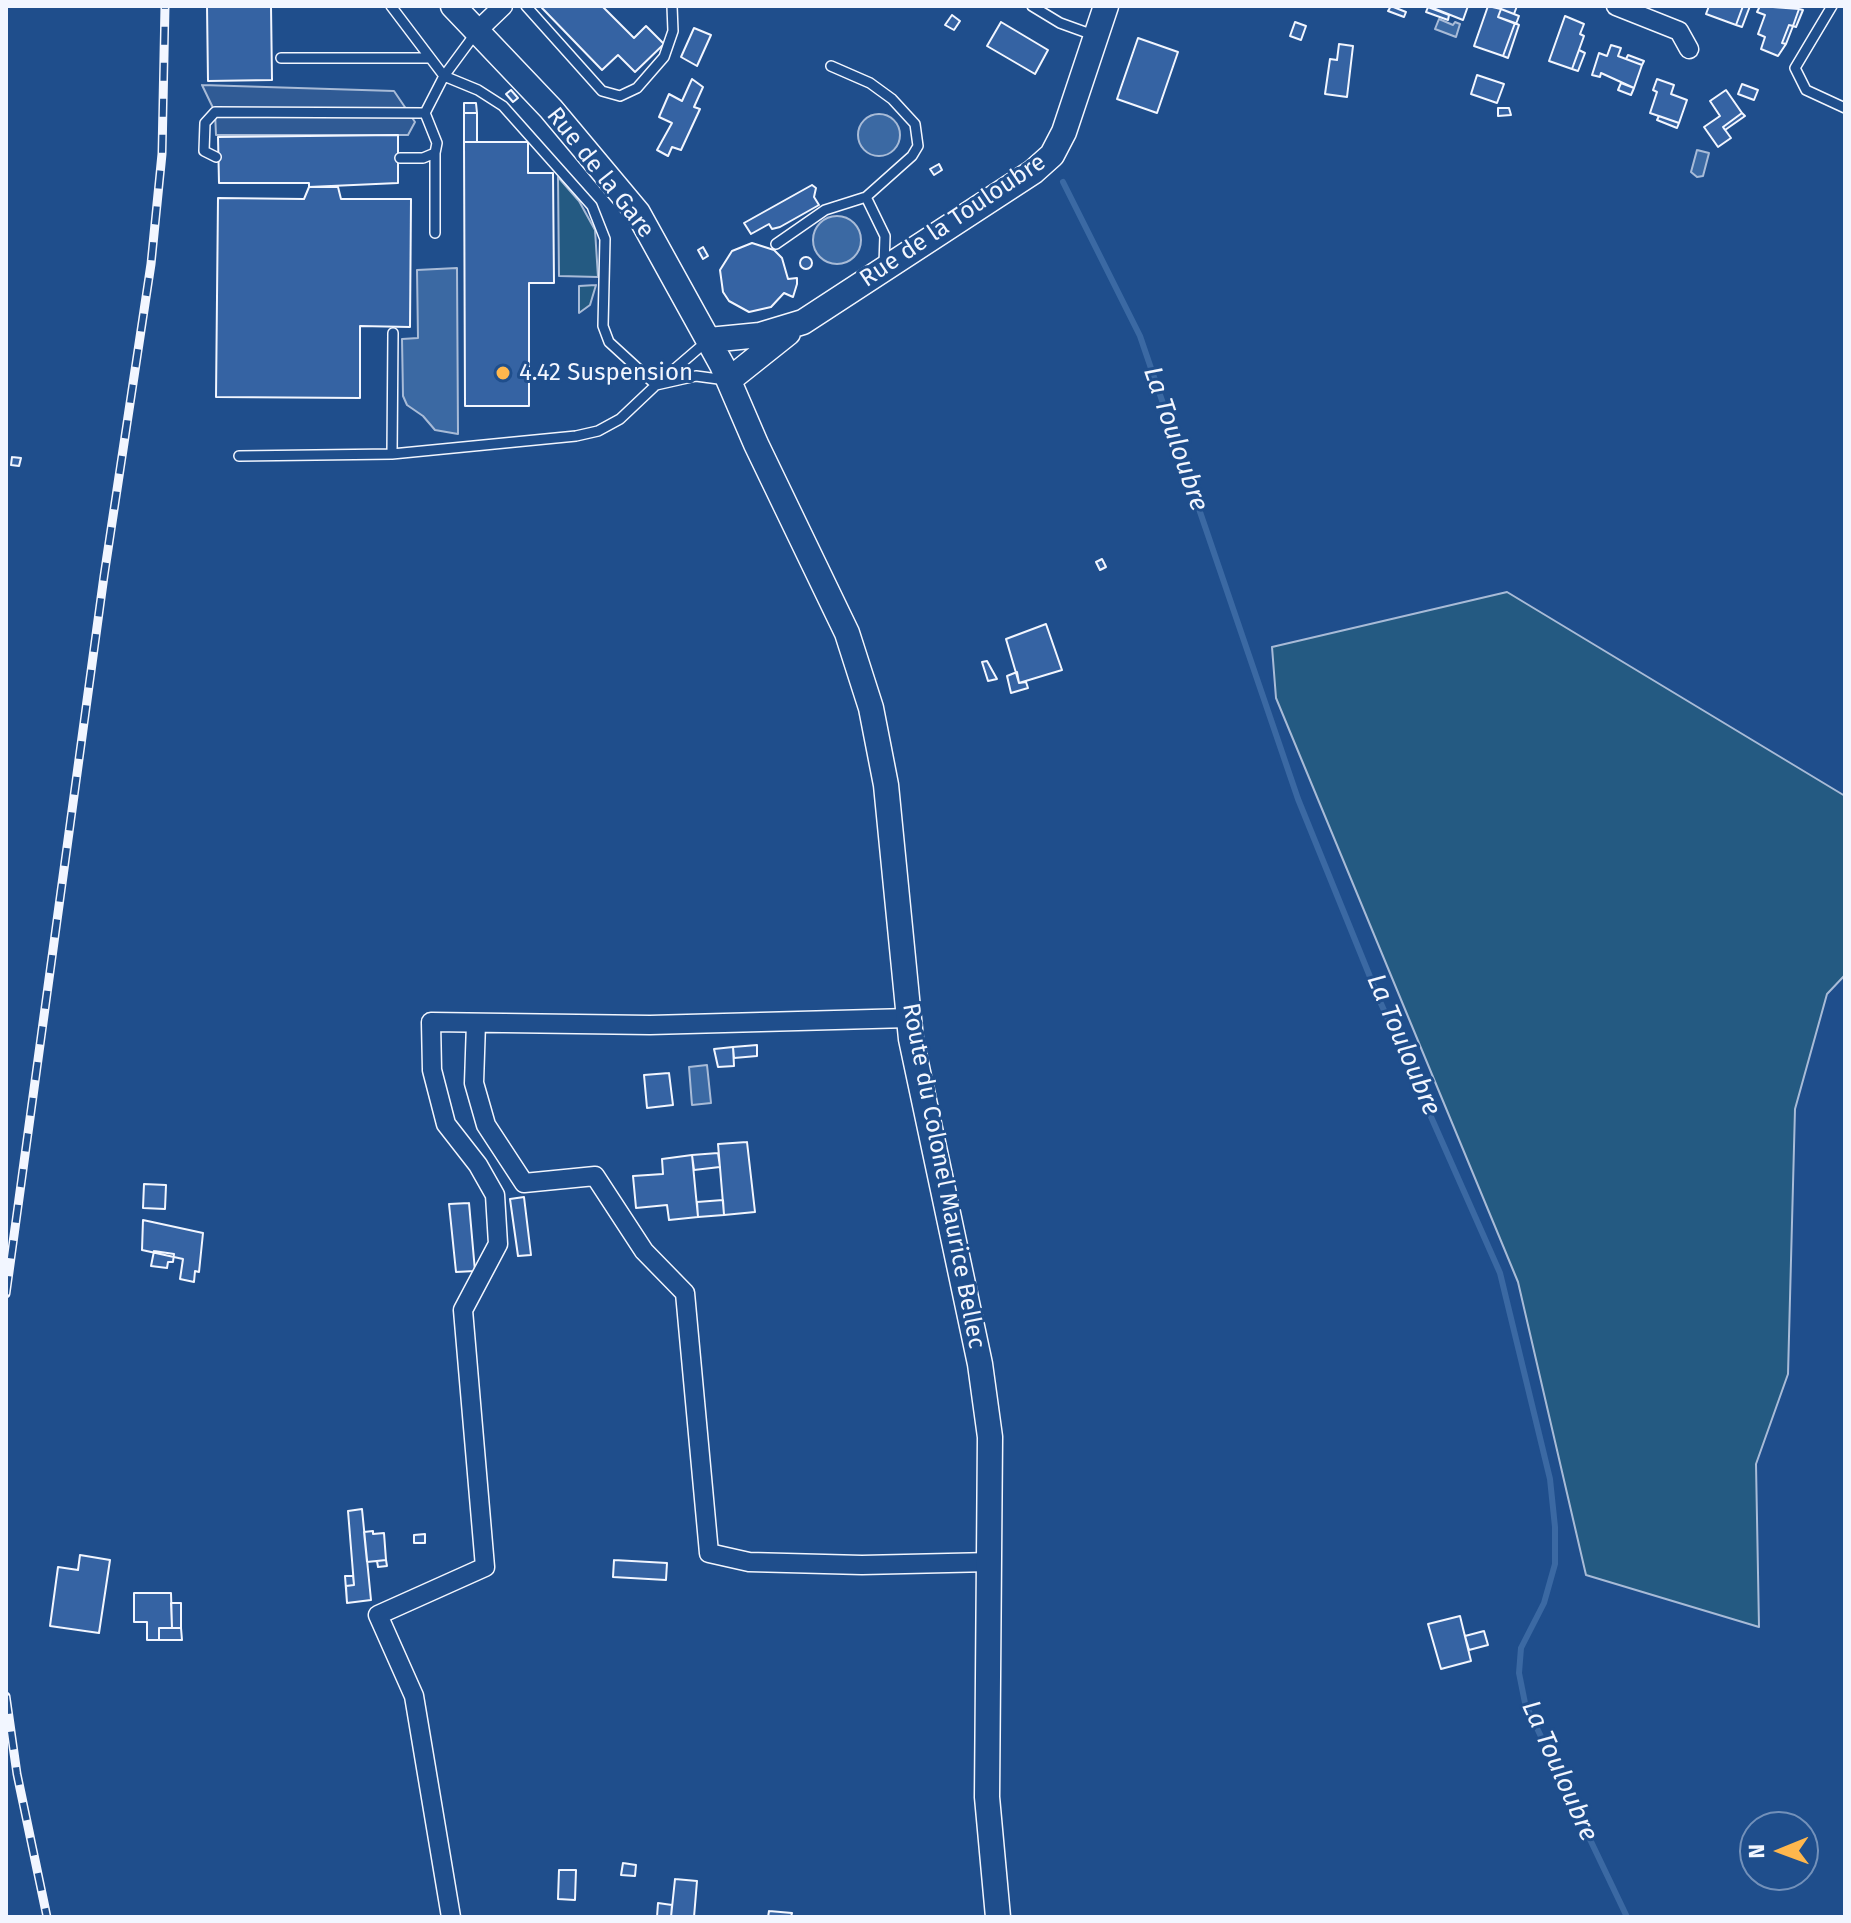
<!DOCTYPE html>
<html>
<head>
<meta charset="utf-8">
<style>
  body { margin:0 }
  #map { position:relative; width:1851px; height:1923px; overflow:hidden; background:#1f4e8c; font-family:"Fira Sans",sans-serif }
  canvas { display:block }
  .frame { position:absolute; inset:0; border:8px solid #f2f6ff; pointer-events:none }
  .north { position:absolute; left:1739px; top:1811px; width:80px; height:80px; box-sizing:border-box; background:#1f4e8c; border:2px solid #7391ba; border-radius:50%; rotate:269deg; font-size:22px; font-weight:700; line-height:32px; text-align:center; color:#f2f6ff }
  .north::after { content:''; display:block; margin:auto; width:28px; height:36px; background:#ffb74d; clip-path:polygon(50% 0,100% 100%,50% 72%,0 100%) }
</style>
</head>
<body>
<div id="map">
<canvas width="1851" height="1923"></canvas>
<div class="frame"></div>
<div class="north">N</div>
</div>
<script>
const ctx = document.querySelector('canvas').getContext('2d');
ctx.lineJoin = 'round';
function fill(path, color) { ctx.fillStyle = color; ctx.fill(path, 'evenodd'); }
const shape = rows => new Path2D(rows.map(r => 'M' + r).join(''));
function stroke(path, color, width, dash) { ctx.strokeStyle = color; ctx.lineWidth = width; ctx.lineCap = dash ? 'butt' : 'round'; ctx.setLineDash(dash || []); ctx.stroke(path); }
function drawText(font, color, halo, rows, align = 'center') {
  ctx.font = font + ' "Fira Sans",sans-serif'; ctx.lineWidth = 6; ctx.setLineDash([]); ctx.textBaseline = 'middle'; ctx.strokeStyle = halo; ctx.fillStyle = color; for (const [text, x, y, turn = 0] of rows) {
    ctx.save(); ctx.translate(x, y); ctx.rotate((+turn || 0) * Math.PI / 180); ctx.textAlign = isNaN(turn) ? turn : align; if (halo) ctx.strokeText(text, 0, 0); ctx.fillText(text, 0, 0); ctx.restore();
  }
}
const green = shape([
  [558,177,579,201,595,230,598,277,559,276,558,177],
  [596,285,590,305,579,313,579,286,596,285],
  [1507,592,1845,796,1845,975,1827,994,1795,1109,1788,1374,1756,1464,1759,1627,1586,1575,1518,1282,1276,698,1272,647,1507,592]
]);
const parking = shape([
  [202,85,394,91,415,122,408,135,216,135,215,112,202,85]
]);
const water = shape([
  [1439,19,1453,25,1455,22,1460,24,1456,37,1435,29,1439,19],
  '858 135a21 21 0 1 1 42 0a21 21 0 1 1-42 0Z',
  [1697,150,1709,153,1703,176,1697,177,1691,172,1697,150],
  '813 240a24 24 0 1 1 48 0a24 24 0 1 1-48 0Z',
  [457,268,458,434,435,430,423,416,407,405,403,396,402,339,418,338,417,270,457,268],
  [707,1065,711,1103,692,1105,689,1067,707,1065]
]);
const stream = shape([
  [1063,182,1140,336,1298,799,1379,999,1500,1273,1550,1479,1555,1527,1555,1564,1544,1603,1521,1648,1519,1673,1525,1703,1627,1917]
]);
const building = shape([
  [207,6,271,6,272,80,208,81,207,6],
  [544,6,602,6,634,38,646,26,664,44,635,72,618,55,602,70,542,8,544,6],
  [1391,6,1406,12,1404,17,1388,11,1391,6],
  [1428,6,1468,6,1463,20,1428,6],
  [1488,6,1501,9,1498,17,1515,23,1503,56,1474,46,1488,6],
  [1502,6,1517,6,1514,14,1501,9,1502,6],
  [1709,6,1743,6,1736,25,1706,14,1709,6],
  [1743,6,1750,6,1742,27,1736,25,1743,6],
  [1760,6,1799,9,1793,26,1789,25,1782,43,1786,44,1778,56,1761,49,1765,37,1758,34,1765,15,1757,12,1760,6],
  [1428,7,1449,15,1448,20,1426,12,1428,7],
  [1501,9,1519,16,1516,24,1498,17,1501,9],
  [1799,9,1803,10,1796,27,1793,26,1799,9],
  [952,15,960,21,954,30,945,25,952,15],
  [1565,16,1584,24,1580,34,1584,36,1572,69,1549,61,1565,16],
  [1001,22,1048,50,1035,74,987,46,1001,22],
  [1295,22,1306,26,1301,40,1290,36,1295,22],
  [1515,23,1519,25,1508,58,1503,56,1515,23],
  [1789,25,1793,26,1786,44,1782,43,1789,25],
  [694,28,711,35,697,66,681,57,694,28],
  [1138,38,1178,52,1157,113,1117,99,1138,38],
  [1339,44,1353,46,1347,97,1325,94,1330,59,1337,60,1339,44],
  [1611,45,1621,48,1618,56,1642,65,1634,88,1601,73,1600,77,1592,75,1599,53,1607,56,1611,45],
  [1579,50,1585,53,1578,71,1572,69,1579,50],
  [1628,55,1644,61,1642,65,1626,59,1628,55],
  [1477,75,1504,84,1497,103,1471,94,1477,75],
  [692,79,703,87,694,107,700,109,681,150,672,147,668,156,657,150,672,123,659,117,669,94,682,101,692,79],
  [1657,79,1674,85,1671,94,1687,100,1679,123,1650,113,1657,92,1653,90,1657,79],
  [1621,83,1634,88,1631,95,1618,90,1621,83],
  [1742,84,1758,90,1754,100,1738,94,1742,84],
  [511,90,518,98,513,102,506,94,511,90],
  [1726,90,1742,113,1723,127,1731,138,1718,147,1704,127,1720,116,1710,101,1726,90],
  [464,103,476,103,477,113,464,113,464,103],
  [1498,108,1509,108,1511,115,1498,116,1498,108],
  [464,113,477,113,477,142,464,142,464,113],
  [1742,113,1745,116,1725,130,1723,127,1742,113],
  [1659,116,1679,123,1677,128,1657,120,1659,116],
  [398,135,398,183,309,187,309,183,219,183,218,137,398,135],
  [464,142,528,142,528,173,553,173,554,283,529,283,529,406,465,406,464,142],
  [939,164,942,170,934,175,930,169,939,164],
  [812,185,816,188,814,197,819,205,780,227,772,229,769,224,751,234,744,223,812,185],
  [309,187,338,187,341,199,411,199,410,327,360,326,360,398,216,397,218,198,304,199,309,187],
  [752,243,774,250,782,258,788,279,797,278,797,284,793,297,784,293,771,307,749,312,729,301,723,292,720,270,732,251,752,243],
  [703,247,708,256,703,259,698,250,703,247],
  '800 263a6 6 0 1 1 12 0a6 6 0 1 1-12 0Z',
  [12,457,21,458,19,466,11,465,12,457],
  [1102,559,1106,567,1100,570,1096,562,1102,559],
  [1046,624,1062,670,1019,683,1006,639,1046,624],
  [987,661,997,679,988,681,982,662,987,661],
  [1017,672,1019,683,1026,682,1028,688,1011,693,1007,676,1017,672],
  [757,1045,757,1056,734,1058,733,1047,757,1045],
  [733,1047,734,1066,718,1067,714,1049,733,1047],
  [669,1073,673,1105,647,1108,644,1075,669,1073],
  [747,1142,755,1212,724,1215,718,1144,747,1142],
  [718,1153,720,1167,694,1170,692,1155,718,1153],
  [692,1155,698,1217,669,1220,667,1205,636,1208,633,1176,663,1174,662,1159,692,1155],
  [144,1184,166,1185,165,1209,143,1208,144,1184],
  [524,1197,531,1255,518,1256,510,1199,524,1197],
  [723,1200,724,1215,698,1217,697,1202,723,1200],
  [469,1203,475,1271,456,1272,449,1204,469,1203],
  [143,1220,203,1233,199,1272,195,1271,194,1282,180,1279,183,1259,142,1250,143,1220],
  [154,1251,174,1254,173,1262,168,1262,167,1268,151,1266,154,1251],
  [362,1509,371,1600,347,1603,346,1586,354,1585,348,1511,362,1509],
  [373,1531,373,1534,384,1533,386,1560,367,1562,364,1532,373,1531],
  [425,1534,425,1543,414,1543,414,1535,425,1534],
  [80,1555,110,1560,99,1633,50,1626,58,1567,78,1570,80,1555],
  [386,1560,387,1566,378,1567,377,1561,386,1560],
  [614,1560,667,1563,666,1580,613,1577,614,1560],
  [345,1576,353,1576,354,1585,346,1586,347,1603,345,1576],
  [134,1593,171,1593,172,1628,159,1628,159,1640,147,1640,147,1622,134,1622,134,1593],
  [171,1603,181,1603,181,1628,172,1628,171,1603],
  [1460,1616,1471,1661,1441,1669,1428,1624,1460,1616],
  [159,1628,181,1628,182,1640,159,1640,159,1628],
  [1484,1631,1488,1645,1469,1650,1465,1636,1484,1631],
  [623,1863,636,1865,635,1876,621,1875,623,1863],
  [559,1870,576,1870,575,1900,558,1899,559,1870],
  [675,1879,697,1881,694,1917,671,1917,675,1879],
  [658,1903,672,1905,671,1917,657,1917,658,1903],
  [769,1911,792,1913,791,1917,768,1917,769,1911]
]);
const lane = shape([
  [526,6,602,91,620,96,637,88,664,57,673,31,672,6],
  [1032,6,1060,23,1096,36],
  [1832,6,1795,68,1806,90,1845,108],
  [281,58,430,58],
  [216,157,204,151,205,123,215,112,425,113,444,76,475,34],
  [400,158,423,158,435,153,437,143,425,113],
  [866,197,885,236,884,265],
  [435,233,435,153],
  [776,244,825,210,866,197,912,156,918,146,915,124,892,99,870,83,831,66],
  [706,342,656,385,696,376,726,380],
  [392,454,393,333],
  [239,456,392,454,576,436,598,431,620,419,656,385,609,342,603,326,605,239,592,206,503,106,478,90,444,76,391,6]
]);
const street = shape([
  [1616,6,1679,31,1689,49],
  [477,31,503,6],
  [476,1023,474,1083,486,1125,524,1183,595,1176,644,1251,685,1293,709,1553,749,1562,862,1565,991,1562],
  [451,1917,414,1696,378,1615,485,1567,463,1310,498,1244,495,1195,478,1165,446,1124,432,1070,431,1022,650,1025,909,1018]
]);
const secondary = shape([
  [453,6,551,109,638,213,722,365,756,444,847,633,871,708,886,785,911,1039,980,1364,990,1437,987,1797,998,1917],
  [709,340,760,335,803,322,1033,172,1052,155,1064,132,1106,6],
  [729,380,788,333]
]);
const rail = shape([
  [6,1294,104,576,151,264,162,154,165,6],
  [6,1696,17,1774,47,1917]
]);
const markers = [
  [503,373,8,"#ffb74d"]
];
const streetNames = [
  ["Rue de la Gare",600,173,52],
  ["Rue de la Touloubre",953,221,-34],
  ["Route du Colonel Maurice Bellec",943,1176,79]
];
const poiNames = [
  ["4.42 Suspension",519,373]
];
const waterNames = [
  ["La Touloubre",1175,439,71],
  ["La Touloubre",1403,1045,67],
  ["La Touloubre",1559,1771,66]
];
fill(green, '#245a82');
stroke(green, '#a8bbd7', 2);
fill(parking, '#305b95');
stroke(parking, '#a8bbd7', 2);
fill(water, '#3b69a3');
stroke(water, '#a8bbd7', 2);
stroke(stream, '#3b69a3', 6);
fill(building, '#3563a3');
stroke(building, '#f2f6ff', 2);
stroke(lane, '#f2f6ff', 12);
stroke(street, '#f2f6ff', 21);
stroke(secondary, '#f2f6ff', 27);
stroke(lane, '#1f4e8c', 9);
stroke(street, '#1f4e8c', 18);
stroke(secondary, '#1f4e8c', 24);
stroke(rail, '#f2f6ff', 9);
stroke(rail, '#1f4e8c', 6, [18]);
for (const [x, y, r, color] of markers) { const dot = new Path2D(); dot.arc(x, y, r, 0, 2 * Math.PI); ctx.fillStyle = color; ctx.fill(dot); stroke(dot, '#1f4e8c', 3); }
drawText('24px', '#f2f6ff', '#1f4e8c', streetNames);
drawText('24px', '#f2f6ff', '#1f4e8c', poiNames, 'left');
drawText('italic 26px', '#f2f6ff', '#1f4e8c', waterNames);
</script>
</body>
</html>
